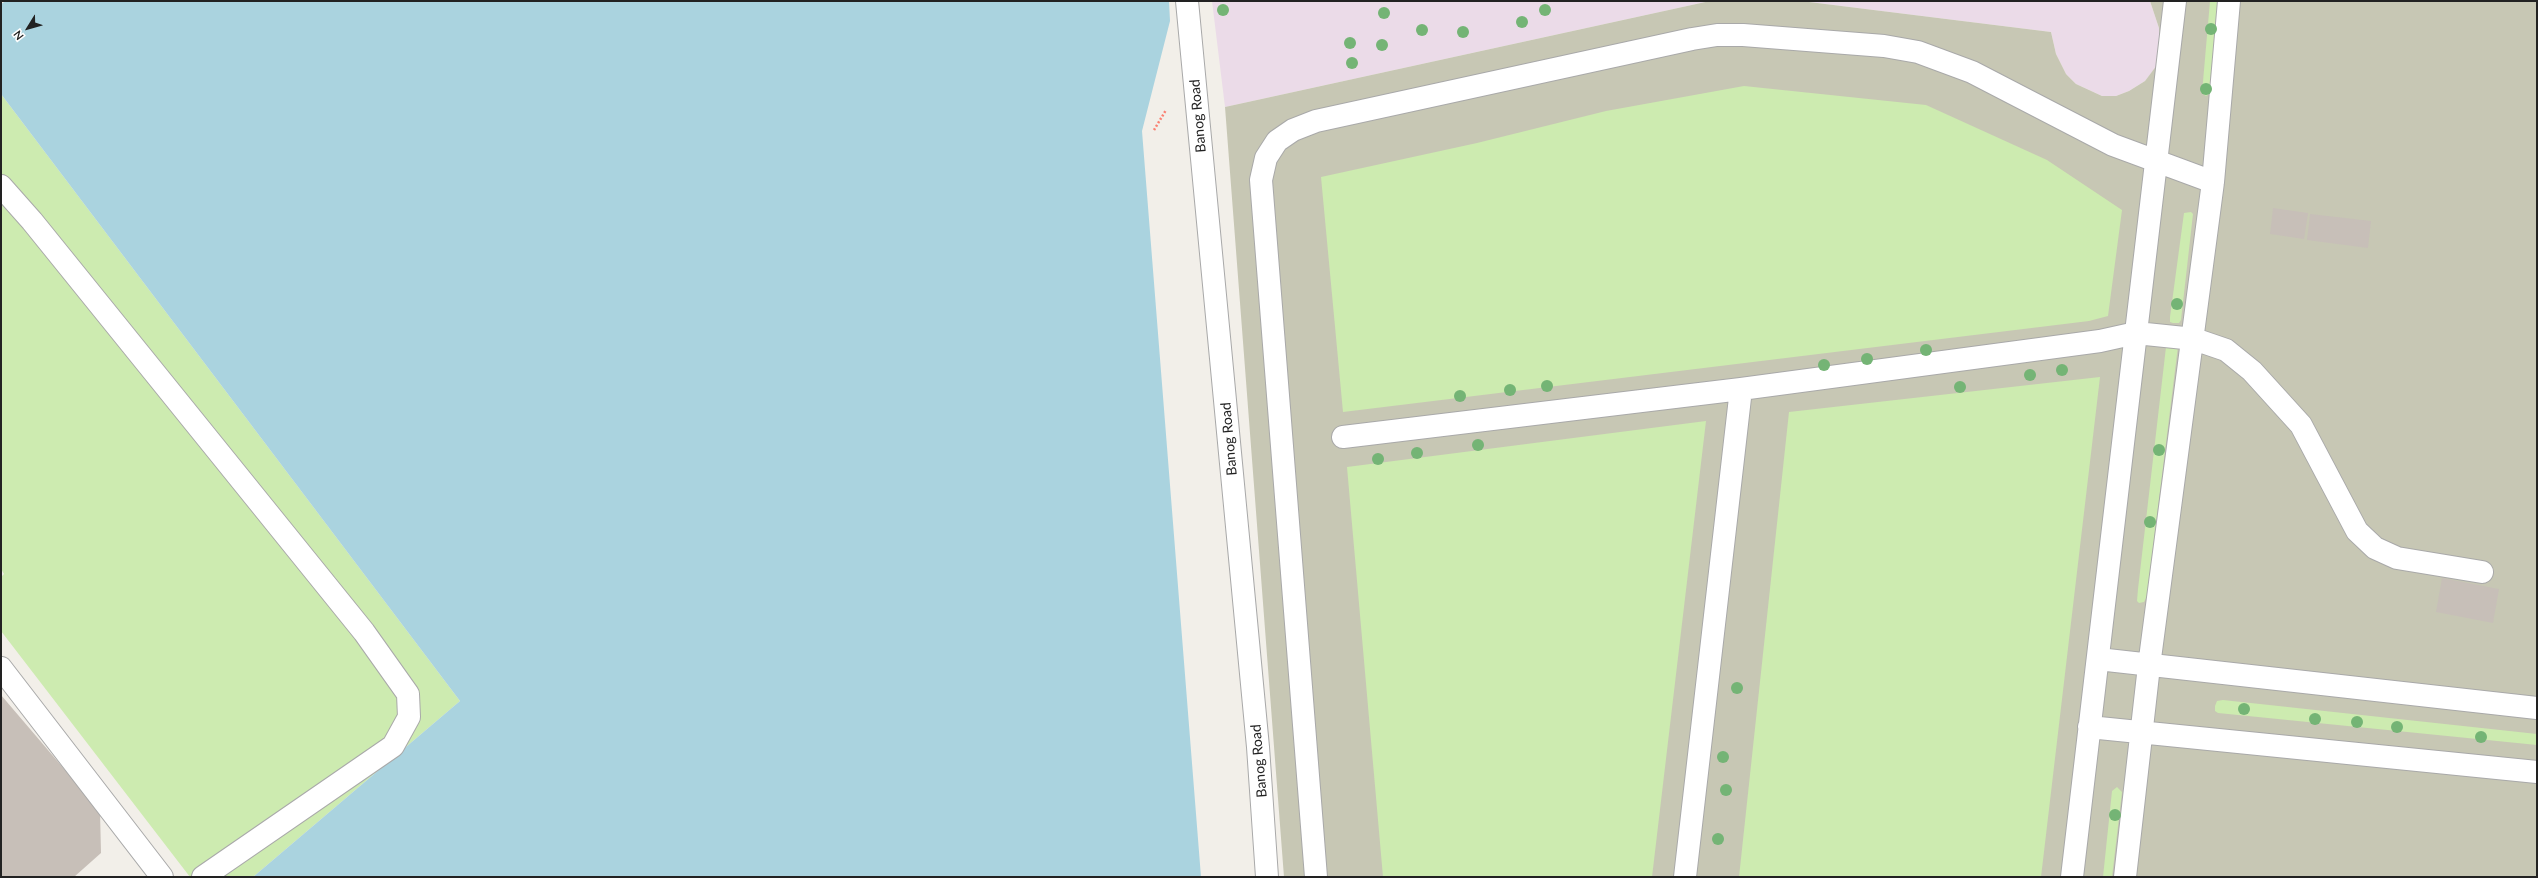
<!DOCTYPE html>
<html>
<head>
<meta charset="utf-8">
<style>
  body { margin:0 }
  #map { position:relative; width:2538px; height:878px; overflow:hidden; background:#f2efe9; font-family:Lato,sans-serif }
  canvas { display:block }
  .frame { position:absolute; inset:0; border:2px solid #222; pointer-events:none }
  .north { position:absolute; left:8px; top:8px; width:40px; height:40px; -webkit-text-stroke:3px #fff; paint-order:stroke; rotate:233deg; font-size:11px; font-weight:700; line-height:16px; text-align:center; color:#222 }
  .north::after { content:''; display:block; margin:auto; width:14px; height:18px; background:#222; clip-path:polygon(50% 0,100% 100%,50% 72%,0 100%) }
</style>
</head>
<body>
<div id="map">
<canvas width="2538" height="878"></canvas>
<div class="frame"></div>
<div class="north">N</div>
</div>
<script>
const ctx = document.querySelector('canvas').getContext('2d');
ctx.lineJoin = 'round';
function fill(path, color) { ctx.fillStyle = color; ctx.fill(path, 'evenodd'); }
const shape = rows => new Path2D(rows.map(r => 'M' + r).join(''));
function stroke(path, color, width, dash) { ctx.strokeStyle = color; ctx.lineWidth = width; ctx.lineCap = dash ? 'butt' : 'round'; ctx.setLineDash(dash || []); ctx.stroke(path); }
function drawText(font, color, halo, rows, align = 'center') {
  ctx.font = font + ' Lato,sans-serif'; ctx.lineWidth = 4; ctx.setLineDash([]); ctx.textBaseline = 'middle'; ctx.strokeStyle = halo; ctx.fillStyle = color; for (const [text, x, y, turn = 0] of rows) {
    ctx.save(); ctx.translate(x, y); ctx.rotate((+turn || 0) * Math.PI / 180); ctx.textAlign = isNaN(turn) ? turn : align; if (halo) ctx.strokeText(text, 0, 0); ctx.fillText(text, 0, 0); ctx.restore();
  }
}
const industrial = shape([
  [1212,1,1710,1,1225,107],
  [1801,1,2150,1,2159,28,2161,61,2145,81,2129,91,2116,96,2102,96,2076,84,2066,74,2056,54,2051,32]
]);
const construction = shape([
  [1710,1,1801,1,2051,32,2056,54,2066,74,2076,84,2102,96,2116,96,2129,91,2145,81,2160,61,2159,28,2150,1,2537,1,2537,877,1284,877,1225,107]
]);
const grass = shape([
  [2210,1,2218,1,2209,94,2206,96,2202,93],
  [1744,86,1926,105,2047,160,2122,210,2108,316,2089,321,1343,412,1321,177,1477,143,1606,111],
  [1,94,460,701,253,877,190,877,1,631,1,577,4,574,1,569],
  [2191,212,2193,214,2181,320,2179,323,2173,323,2170,322,2170,317,2184,213],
  [2178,346,2147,596,2144,602,2139,603,2137,601,2138,589,2166,347],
  [2100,377,2041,877,1739,877,1789,412],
  [1706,421,1652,877,1383,877,1347,467],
  [2223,700,2537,734,2537,745,2218,713,2215,711,2215,706,2217,701],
  [2117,787,2122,792,2112,877,2103,877,2112,791]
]);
const water = shape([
  [6,1,1169,1,1170,21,1142,131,1201,877,253,877,460,701,1,94,1,4]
]);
const building = shape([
  [2273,208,2308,213,2304,239,2270,234],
  [2310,214,2371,221,2368,248,2307,240],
  [2442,578,2499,589,2493,623,2436,612],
  [1,695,100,811,101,853,74,877,1,877]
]);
const path = shape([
  [1154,130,1166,110]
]);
const minor = shape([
  [1187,1,1258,747,1267,877],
  [1,186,32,221,364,632,408,694,409,717,393,746,203,877],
  [1343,437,1741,389,2100,341,2136,333,2194,339,2226,350,2252,371,2301,425,2357,531,2375,548,2397,558,2482,572],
  [2098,659,2537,708],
  [1,668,162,877],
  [2089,727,2537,772],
  [1316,877,1261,180,1266,158,1277,141,1293,130,1316,121,1692,39,1717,35,1743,35,1884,46,1918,52,1972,72,2113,145,2213,182],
  [1685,877,1741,389],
  [2072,877,2175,1],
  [2125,877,2149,666,2213,182,2229,1]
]);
const trees = [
  [1223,10],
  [1545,10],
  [1384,13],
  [1522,22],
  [2211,29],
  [1422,30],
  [1463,32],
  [1350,43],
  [1382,45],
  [1352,63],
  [2206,89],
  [2177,304],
  [1926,350],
  [1867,359],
  [1824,365],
  [2062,370],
  [2030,375],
  [1547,386],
  [1960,387],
  [1510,390],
  [1460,396],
  [1478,445],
  [2159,450],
  [1417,453],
  [1378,459],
  [2150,522],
  [1737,688],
  [2244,709],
  [2315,719],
  [2357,722],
  [2397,727],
  [2481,737],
  [1723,757],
  [1726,790],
  [2115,815],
  [1718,839]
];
const streetNames = [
  ["Banog Road",1198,116,-95],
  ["Banog Road",1229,439,-95],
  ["Banog Road",1259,761,-95]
];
fill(industrial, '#ebdbe8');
fill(construction, '#c7c7b4');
fill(grass, '#cdebb0');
fill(water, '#aad3df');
fill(building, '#c7bfb8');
stroke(minor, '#a9a9a9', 24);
stroke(path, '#fa8072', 2.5, [2, 2]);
stroke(minor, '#fff', 22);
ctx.fillStyle = '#74b475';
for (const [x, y] of trees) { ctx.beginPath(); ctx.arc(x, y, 6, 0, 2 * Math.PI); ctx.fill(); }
drawText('14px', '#222', '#fff', streetNames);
</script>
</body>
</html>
